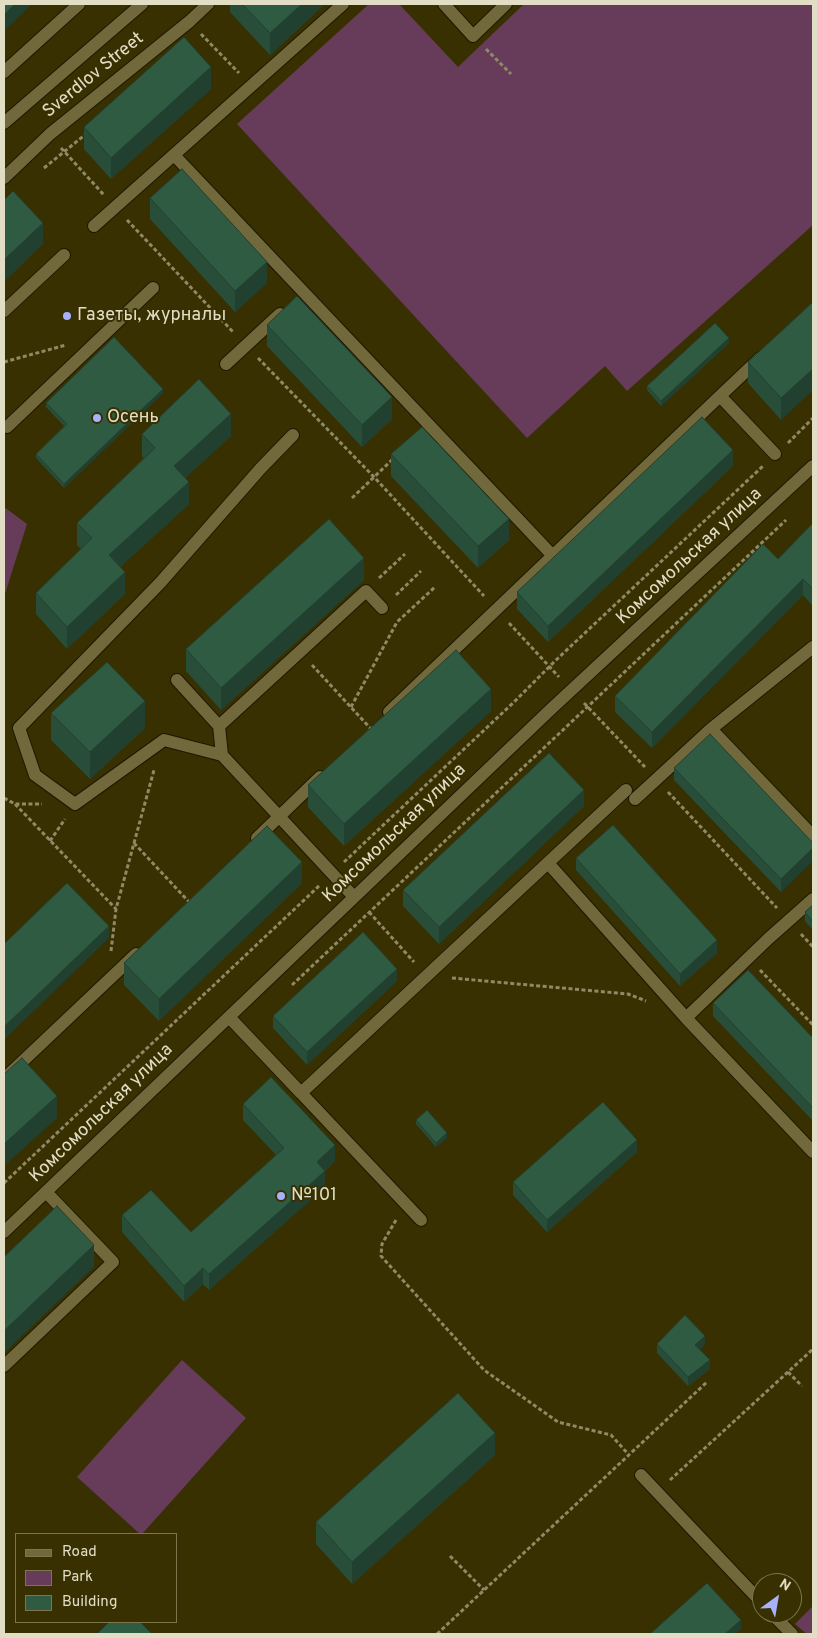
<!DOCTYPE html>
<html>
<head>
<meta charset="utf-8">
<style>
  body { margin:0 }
  #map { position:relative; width:817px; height:1638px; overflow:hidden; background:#383000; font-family:Overpass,sans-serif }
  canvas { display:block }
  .frame { position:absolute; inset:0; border:5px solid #e2dec6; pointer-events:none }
  .legend { position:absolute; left:15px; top:1533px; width:162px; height:90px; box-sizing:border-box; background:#383000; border:1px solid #7c764f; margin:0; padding:6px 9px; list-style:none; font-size:15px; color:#e2dec6 }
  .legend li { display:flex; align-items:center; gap:10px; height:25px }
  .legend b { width:25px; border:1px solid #7c764f }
  .north { position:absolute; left:752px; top:1573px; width:50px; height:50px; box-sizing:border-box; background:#383000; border:1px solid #7c764f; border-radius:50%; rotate:32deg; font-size:14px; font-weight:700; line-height:20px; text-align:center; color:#e2dec6 }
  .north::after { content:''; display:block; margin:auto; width:18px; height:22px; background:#a7b1fc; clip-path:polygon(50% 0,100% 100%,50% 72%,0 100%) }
</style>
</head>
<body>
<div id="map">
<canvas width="817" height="1638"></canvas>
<div class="frame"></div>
<ul class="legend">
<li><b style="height:6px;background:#71683c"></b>Road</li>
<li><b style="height:14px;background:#673c5b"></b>Park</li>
<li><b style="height:14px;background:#2f5b43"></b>Building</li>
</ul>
<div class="north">N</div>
</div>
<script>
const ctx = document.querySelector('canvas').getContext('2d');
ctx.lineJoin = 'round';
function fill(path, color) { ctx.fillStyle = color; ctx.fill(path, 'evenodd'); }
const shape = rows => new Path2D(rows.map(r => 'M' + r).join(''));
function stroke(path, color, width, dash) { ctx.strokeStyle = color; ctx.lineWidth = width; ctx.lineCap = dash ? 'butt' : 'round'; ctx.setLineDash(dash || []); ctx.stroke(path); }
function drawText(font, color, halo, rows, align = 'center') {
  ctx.font = font + ' Overpass,sans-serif'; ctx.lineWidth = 4; ctx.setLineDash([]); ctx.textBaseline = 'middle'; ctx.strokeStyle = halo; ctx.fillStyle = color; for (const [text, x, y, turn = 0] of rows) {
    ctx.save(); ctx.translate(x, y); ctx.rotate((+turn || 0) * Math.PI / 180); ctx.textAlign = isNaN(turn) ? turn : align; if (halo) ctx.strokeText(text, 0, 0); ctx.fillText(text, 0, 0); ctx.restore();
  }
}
const green = shape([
  [369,4,399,4,458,67,524,4,813,4,813,225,627,391,605,366,527,438,237,124],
  [4,507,27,524,4,597],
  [182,1360,246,1418,142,1534,140,1534,77,1477],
  [813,1606,813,1634,807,1634,795,1624]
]);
const path = shape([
  [201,34,239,73],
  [486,49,511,74],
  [61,148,104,195],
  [44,168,86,134],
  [127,220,234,333],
  [258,358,374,477,484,596],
  [4,362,66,345],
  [788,443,813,418],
  [352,498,394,458],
  [379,578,405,554],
  [396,595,421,571],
  [509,623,559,677],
  [312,665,371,729],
  [584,703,645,767],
  [351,707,397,622,435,587],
  [668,792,777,908],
  [4,798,15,804,42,804],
  [15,804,116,909],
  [50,841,65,819],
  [134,843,190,903],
  [344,862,514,702,555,661,763,466],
  [369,912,414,962],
  [801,934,813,947],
  [111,951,116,909,154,770],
  [760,970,813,1025],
  [452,978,628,994,646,1001],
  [292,985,786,520],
  [4,1183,320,885],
  [396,1220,382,1244,381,1256,484,1370,558,1422,611,1435,629,1455],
  [788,1372,802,1386],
  [670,1480,813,1349],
  [450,1556,484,1590],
  [437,1634,707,1382]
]);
const minor = shape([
  [444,4,473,36,506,4],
  [4,72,79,4],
  [4,123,142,4],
  [174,155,553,556],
  [4,178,50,134,190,21,208,4],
  [94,226,343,4],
  [4,311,64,255],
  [760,358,720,396,775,454],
  [226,364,280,314],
  [7,427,153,288],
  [293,435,261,468,160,583,19,728,35,775,75,804,164,740,222,755,354,897],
  [813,647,711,729,813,836],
  [177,680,219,726,222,755],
  [389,712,720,396],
  [219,726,366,591,382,608],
  [635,799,711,729],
  [257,838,320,777],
  [548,863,686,1018,813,1152],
  [229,1017,301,1093,626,790],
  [686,1018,768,939,813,899],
  [4,1079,136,954],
  [301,1093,421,1220],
  [4,1232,550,710,813,466],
  [4,1366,113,1262,46,1192],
  [641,1475,762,1603],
  [771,1613,792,1634]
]);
const wall = shape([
  [230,4,325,4,270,55,230,12],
  [211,89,111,179,84,149,84,127],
  [150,198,267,283,235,312,150,219],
  [813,302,781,420,748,383,748,362],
  [267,325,392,419,362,447,267,346],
  [729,343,661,406,647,390,647,386],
  [163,393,64,488,36,458,36,454,64,426,46,407,46,403],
  [142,434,231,436,185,478,189,504,120,567,125,594,67,649,36,614,36,593,81,549,77,545,77,523,144,458,142,456],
  [391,454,509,540,478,568,391,476],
  [733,466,548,642,517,609,517,592],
  [813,523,813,606,803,595,652,748,615,712,615,696,778,559],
  [364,580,221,710,186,671,186,649],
  [491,711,344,846,308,807,308,785],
  [51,713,145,728,90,779,51,740],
  [674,768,813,843,781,892,674,780],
  [584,806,439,944,403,906,403,890],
  [576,858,717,953,680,986,576,870],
  [302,883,159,1021,124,985,124,963],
  [813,905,813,930,805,921,805,912],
  [397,981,307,1065,273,1028,273,1016],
  [713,1003,813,1038,813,1121,713,1016],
  [243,1104,335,1161,325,1171,325,1187,209,1290,203,1284,184,1302,122,1232,122,1215,191,1232,276,1155,243,1120],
  [416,1120,447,1138,436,1147,416,1124],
  [637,1152,547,1232,513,1195,513,1182],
  [657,1344,705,1344,699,1350,710,1369,688,1386,657,1353],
  [495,1455,352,1584,316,1544,316,1522]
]);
const shadedWall = shape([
  [15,4,32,4,4,31,4,15],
  [302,4,325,4,270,55,270,33],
  [211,67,211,89,111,179,111,158],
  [43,223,43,244,4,282,4,260],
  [267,262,267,283,235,312,235,291],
  [729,338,729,343,661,406,661,401],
  [813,369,813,390,781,420,781,398],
  [163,389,163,393,64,488,64,484],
  [392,397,392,419,362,447,362,425],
  [231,414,231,436,174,488,174,466],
  [733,450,733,466,548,642,548,626],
  [189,482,189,504,109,577,109,555],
  [509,519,509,540,478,568,478,546],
  [364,558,364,580,221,710,221,688],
  [125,572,125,594,67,649,67,627],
  [803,579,803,595,652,748,652,732],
  [491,689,491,711,344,846,344,824],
  [145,701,145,728,90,779,90,752],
  [584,790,584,806,439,944,439,927],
  [813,848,813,861,781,892,781,879],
  [302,862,302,883,159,1021,159,999],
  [109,926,109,938,4,1040,4,1027],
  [717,940,717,953,680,986,680,974],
  [397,969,397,981,307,1065,307,1052],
  [57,1096,57,1118,4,1166,4,1144],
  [447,1133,447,1138,436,1147,436,1143],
  [637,1140,637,1152,547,1232,547,1220],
  [335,1145,335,1161,317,1178,317,1162],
  [325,1171,325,1187,209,1290,209,1274],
  [94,1245,94,1267,4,1353,4,1331],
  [203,1268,203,1284,184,1302,184,1286],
  [705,1336,705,1344,695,1354,695,1345],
  [710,1360,710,1369,688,1386,688,1377],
  [495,1433,495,1455,352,1584,352,1562],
  [741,1620,741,1629,735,1634,725,1634]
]);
const building = shape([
  [4,4,15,4,4,15,4,4],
  [242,4,302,4,270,33,242,4],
  [184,37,211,67,111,158,84,127,184,37],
  [182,169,267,262,235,291,150,198,182,169],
  [13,191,43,223,4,260,4,200,13,191],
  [297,296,392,397,362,425,267,325,297,296],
  [813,302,813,369,781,398,748,362,813,302],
  [715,323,729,338,661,401,647,386,715,323],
  [114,337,163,389,64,484,36,454,67,424,46,403,114,337],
  [199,379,231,414,174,466,189,482,109,555,125,572,67,627,36,593,92,538,77,523,155,448,142,434,199,379],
  [702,417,733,450,548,626,517,592,702,417],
  [422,427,509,519,478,546,391,454,422,427],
  [329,519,364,558,221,688,186,649,329,519],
  [813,523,813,589,803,579,652,732,615,696,763,544,778,559,813,523],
  [456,650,491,689,344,824,308,785,456,650],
  [107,662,145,701,90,752,51,713,107,662],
  [710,734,813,843,813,848,781,879,674,768,710,734],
  [549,753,584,790,439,927,403,890,549,753],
  [613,825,717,940,680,974,576,858,613,825],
  [267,826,302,862,159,999,124,963,267,826],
  [67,883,109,926,4,1027,4,944,67,883],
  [813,905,813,922,805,912,813,905],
  [363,932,397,969,307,1052,273,1016,363,932],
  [748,970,813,1038,813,1108,713,1003,748,970],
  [22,1058,57,1096,4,1144,4,1074,22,1058],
  [271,1077,335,1145,317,1162,325,1171,209,1274,203,1268,184,1286,122,1215,151,1190,191,1232,284,1148,243,1104,271,1077],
  [603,1102,637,1140,547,1220,513,1182,603,1102],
  [427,1110,447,1133,436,1143,416,1120,427,1110],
  [57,1206,94,1245,4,1331,4,1257,57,1206],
  [685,1315,705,1336,695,1345,710,1360,688,1377,657,1344,685,1315],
  [458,1393,495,1433,352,1562,316,1522,458,1393],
  [707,1583,741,1620,725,1634,650,1634,707,1583],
  [109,1622,140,1622,152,1634,99,1634,98,1633,109,1622]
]);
const markers = [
  [67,316,5,"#a7b1fc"],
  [97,418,5,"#a7b1fc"],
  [281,1196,5,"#a7b1fc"]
];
const streetNames = [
  ["Sverdlov Street",94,76,-39],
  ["Комсомольская улица",690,557,-43],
  ["Комсомольская улица",395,834,-44],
  ["Комсомольская улица",102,1114,-44]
];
const poiNames = [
  ["Газеты, журналы",77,316],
  ["Осень",107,418],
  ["№101",291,1196]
];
fill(green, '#673c5b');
stroke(minor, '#1d1802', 14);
stroke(path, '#8f8966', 3, [4, 2.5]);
stroke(minor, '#71683c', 12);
fill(wall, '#284e3a');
fill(shadedWall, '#21402f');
fill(building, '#2f5b43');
stroke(building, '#21402f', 1);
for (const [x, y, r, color] of markers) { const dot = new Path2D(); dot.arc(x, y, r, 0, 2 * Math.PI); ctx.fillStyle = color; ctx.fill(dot); stroke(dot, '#383000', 2); }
drawText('18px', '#e2dec6', '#383000', streetNames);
drawText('18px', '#e2dec6', '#383000', poiNames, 'left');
</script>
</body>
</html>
